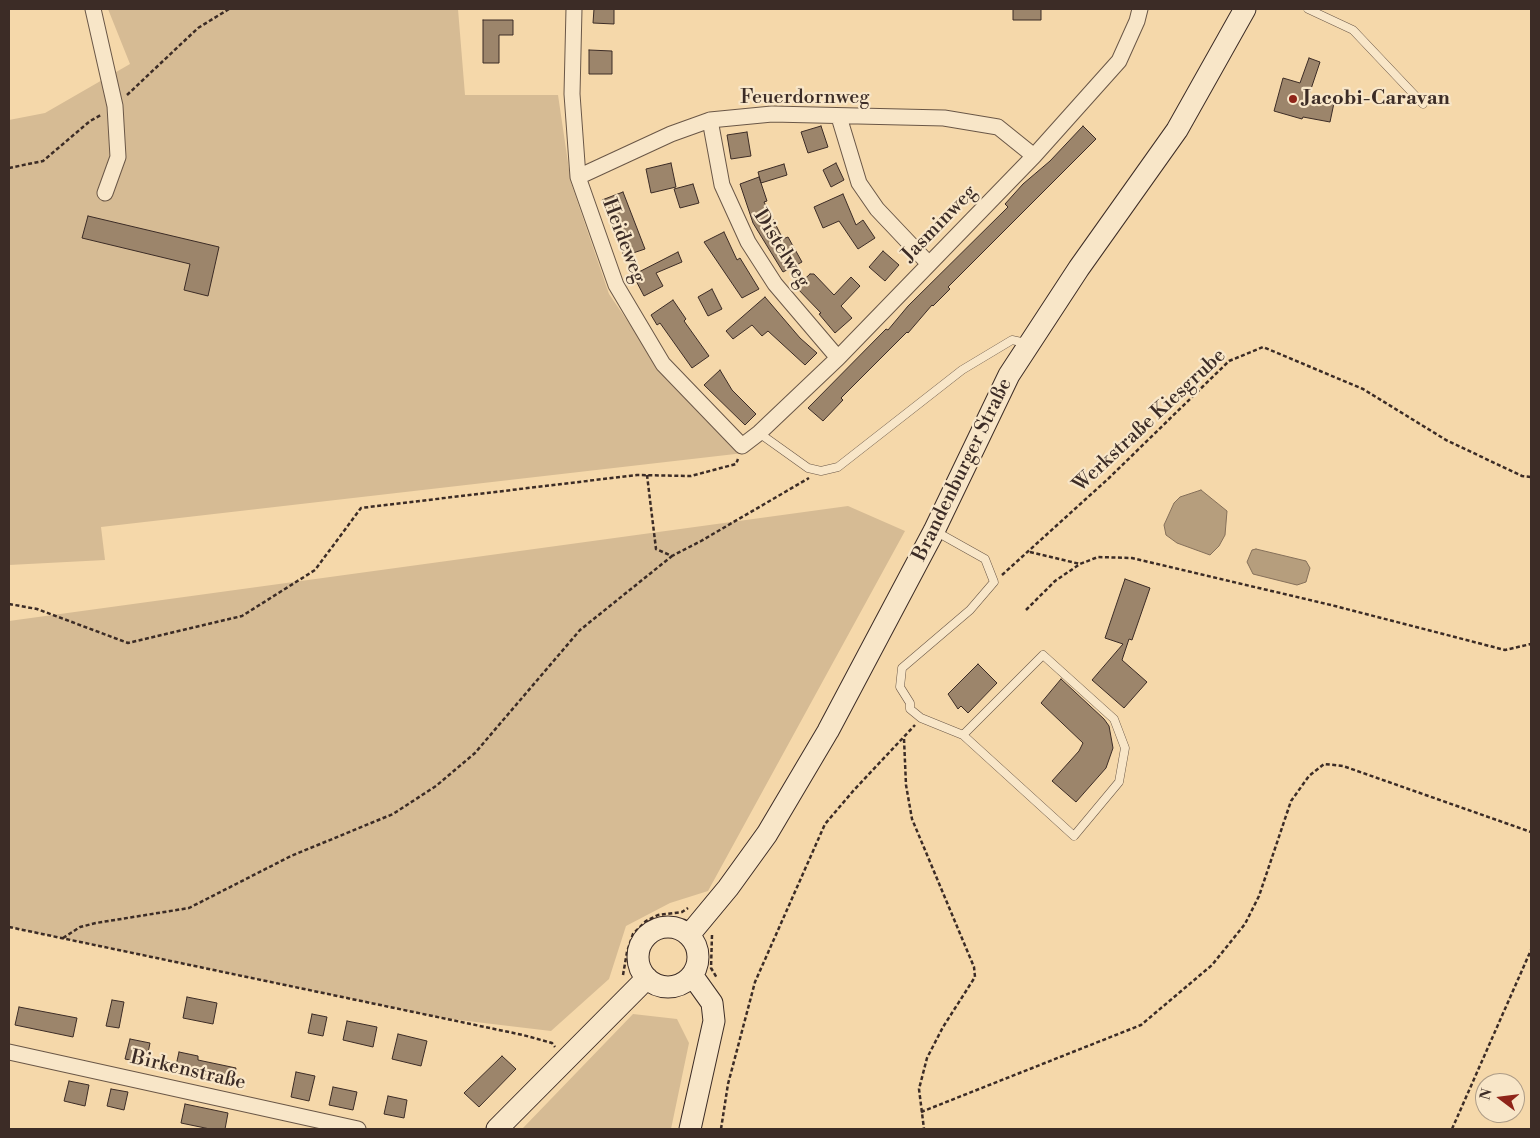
<!DOCTYPE html>
<html>
<head>
<meta charset="utf-8">
<style>
  body { margin:0 }
  #map { position:relative; width:1540px; height:1138px; overflow:hidden; background:#f5d8aa; font-family:"Libre Bodoni",serif }
  canvas { display:block }
  .frame { position:absolute; inset:0; border:10px solid #3c2c26; pointer-events:none }
  .north { position:absolute; left:1475px; top:1073px; width:50px; height:50px; box-sizing:border-box; background:#f8e6c8; border:1px solid #ad9c87; border-radius:50%; rotate:285deg; font-size:14px; font-weight:700; line-height:20px; text-align:center; color:#3c2c26 }
  .north::after { content:''; display:block; margin:auto; width:18px; height:22px; background:#8f2418; clip-path:polygon(50% 0,100% 100%,50% 72%,0 100%) }
</style>
</head>
<body>
<div id="map">
<canvas width="1540" height="1138"></canvas>
<div class="frame"></div>
<div class="north">N</div>
</div>
<script>
const ctx = document.querySelector('canvas').getContext('2d');
ctx.lineJoin = 'round';
function fill(path, color) { ctx.fillStyle = color; ctx.fill(path, 'evenodd'); }
const shape = rows => new Path2D(rows.map(r => 'M' + r).join(''));
function stroke(path, color, width, dash) { ctx.strokeStyle = color; ctx.lineWidth = width; ctx.lineCap = dash ? 'butt' : 'round'; ctx.setLineDash(dash || []); ctx.stroke(path); }
function drawText(font, color, halo, rows, align = 'center') {
  ctx.font = font + ' "Libre Bodoni",serif'; ctx.lineWidth = 4.5; ctx.setLineDash([]); ctx.textBaseline = 'middle'; ctx.strokeStyle = halo; ctx.fillStyle = color; for (const [text, x, y, turn = 0] of rows) {
    ctx.save(); ctx.translate(x, y); ctx.rotate((+turn || 0) * Math.PI / 180); ctx.textAlign = isNaN(turn) ? turn : align; if (halo) ctx.strokeText(text, 0, 0); ctx.fillText(text, 0, 0); ctx.restore();
  }
}
const green = shape([
  [108,9,458,9,465,95,558,95,571,183,609,294,664,374,744,453,101,527,105,560,9,565,9,120,45,113,130,64],
  [848,506,905,531,708,891,670,903,626,926,609,979,551,1031,442,1018,9,927,9,621],
  [633,1014,677,1019,689,1043,671,1129,522,1129]
]);
const water = shape([
  [1201,490,1227,511,1225,535,1219,546,1210,555,1177,543,1166,535,1164,525,1174,503,1180,497,1201,490],
  [1256,549,1306,561,1310,568,1306,582,1297,585,1253,574,1247,562,1252,550,1256,549]
]);
const building = shape([
  [594,9,614,9,614,24,593,23,594,9],
  [1013,9,1041,9,1041,20,1013,20,1013,9],
  [483,20,513,20,513,35,499,35,499,63,483,63,483,20],
  [589,50,612,51,612,74,589,74,589,50],
  [1309,58,1320,62,1308,98,1334,103,1330,122,1303,117,1302,119,1274,111,1283,78,1300,83,1309,58],
  [821,126,828,147,808,153,801,132,821,126],
  [1083,126,1096,139,948,287,950,289,933,306,932,305,908,333,907,332,841,398,843,400,823,421,808,408,886,329,888,330,908,306,1008,207,1005,204,1023,184,1050,161,1083,126],
  [747,132,751,156,731,159,727,135,747,132],
  [671,163,676,187,651,193,646,169,671,163],
  [836,163,844,180,831,187,823,170,836,163],
  [784,164,787,175,761,183,758,172,784,164],
  [759,177,767,201,764,202,783,239,788,237,802,262,783,272,753,223,740,184,759,177],
  [693,184,699,203,680,208,674,189,693,184],
  [623,192,645,249,624,256,602,200,623,192],
  [843,194,856,225,863,220,875,238,858,249,839,221,823,228,814,207,843,194],
  [88,216,219,247,208,296,184,290,190,264,82,238,88,216],
  [724,232,737,260,740,258,759,289,742,298,704,242,724,232],
  [883,251,899,265,885,281,869,267,883,251],
  [678,252,682,262,656,273,663,286,644,296,633,275,678,252],
  [810,274,814,274,834,295,851,277,860,286,841,306,852,318,835,333,819,314,821,313,796,287,810,274],
  [712,289,722,309,708,316,698,297,712,289],
  [765,297,800,338,817,353,805,365,768,331,762,336,752,325,733,339,726,331,765,297],
  [673,300,686,319,684,321,709,356,692,368,660,323,657,325,651,315,673,300],
  [720,370,732,390,756,414,745,425,704,385,720,370],
  [1125,579,1150,588,1132,640,1129,639,1122,660,1147,682,1124,708,1092,680,1123,644,1105,638,1125,579],
  [978,664,997,683,968,713,961,706,958,709,948,694,978,664],
  [1061,679,1104,719,1109,726,1113,748,1106,768,1076,802,1052,781,1079,751,1083,743,1041,703,1061,679],
  [187,997,217,1003,213,1024,183,1018,187,997],
  [112,1000,124,1002,119,1028,106,1026,112,1000],
  [19,1007,77,1018,73,1037,15,1025,19,1007],
  [312,1014,327,1017,323,1036,308,1033,312,1014],
  [347,1021,377,1027,373,1047,343,1040,347,1021],
  [398,1034,427,1041,421,1066,392,1059,398,1034],
  [130,1039,150,1043,146,1063,125,1059,130,1039],
  [179,1052,198,1056,198,1060,236,1068,233,1083,175,1070,179,1052],
  [502,1056,516,1069,479,1107,464,1093,502,1056],
  [296,1072,315,1076,309,1101,291,1097,296,1072],
  [69,1081,89,1085,85,1106,64,1101,69,1081],
  [333,1087,357,1092,353,1110,329,1105,333,1087],
  [111,1089,128,1092,124,1110,107,1106,111,1089],
  [388,1096,407,1100,404,1118,384,1114,388,1096],
  [185,1104,228,1113,225,1129,210,1129,181,1123,185,1104]
]);
const path = shape([
  [127,95,198,28,229,9],
  [9,168,43,161,90,121,101,115],
  [647,475,656,549,672,556,701,541,809,478],
  [1030,552,1080,564],
  [1002,575,1109,478,1229,361,1263,347,1363,389,1446,440,1522,476,1531,477],
  [9,604,37,609,128,643,242,616,315,570,361,508,637,475,691,476,736,464,738,459],
  [1026,610,1055,581,1080,564,1098,557,1132,558,1335,606,1505,650,1531,644],
  [904,739,906,785,912,819,974,967,975,977,943,1027,927,1058,919,1089,924,1129],
  [9,927,523,1035,552,1043,555,1047],
  [712,935,711,968,717,978],
  [63,938,80,927,96,923,189,908,291,856,393,814,436,786,475,753,580,630,672,556],
  [623,975,627,952,633,934,646,921,658,915,682,912,688,908],
  [921,1112,1141,1025,1212,965,1245,924,1259,896,1291,801,1309,776,1324,764,1343,766,1531,832],
  [721,1129,728,1084,755,982,825,824,854,790,915,725],
  [1452,1129,1531,950]
]);
const lane = shape([
  [1308,9,1353,30,1423,104],
  [759,433,808,468,821,471,838,467,962,370,1012,340,1026,343],
  [935,531,985,559,994,582,970,610,902,668,900,687,910,703,910,709,921,718,963,735,1074,836,1119,782,1125,748,1114,719,1043,655,963,735]
]);
const street = shape([
  [93,9,115,106,118,157,105,193],
  [574,9,572,94,578,177,616,285,663,364,742,446,759,433,838,358,1034,156,1119,61,1137,21,1140,9],
  [839,117,859,183,877,209,929,264],
  [710,120,722,185,748,242,775,284,838,358],
  [578,177,671,134,710,120,772,114,944,118,998,127,1034,156],
  [9,1052,358,1129]
]);
const secondary = shape([
  '638 957a30 30 0 1 1 60 0a30 30 0 1 1-60 0Z',
  [689,935,728,888,767,834,828,731,934,531,1009,375,1079,268,1177,130,1245,9],
  [497,1129,647,978],
  [690,1129,714,1021,712,1003,692,975]
]);
const markers = [
  [1293,99,5,"#8f2418"]
];
const streetNames = [
  ["Feuerdornweg",805,98],
  ["Jasminweg",940,224,-46],
  ["Heideweg",623,241,69],
  ["Distelweg",781,249,58],
  ["Werkstraße Kiesgrube",1150,421,-43],
  ["Brandenburger Straße",963,470,-64],
  ["Birkenstraße",188,1071,13]
];
const poiNames = [
  ["Jacobi-Caravan",1303,99]
];
fill(green, '#d6bb94');
fill(water, '#b69e7d');
stroke(water, '#85705a', 1);
fill(building, '#9c856b');
stroke(building, '#3c2c26', 1);
stroke(lane, '#6a5747', 9);
stroke(street, '#6a5747', 17);
stroke(secondary, '#3c2c26', 23);
stroke(path, '#3c2c26', 2.5, [4, 2.5]);
stroke(lane, '#f8e6c8', 8);
stroke(street, '#f8e6c8', 15);
stroke(secondary, '#f8e6c8', 21);
for (const [x, y, r, color] of markers) { const dot = new Path2D(); dot.arc(x, y, r, 0, 2 * Math.PI); ctx.fillStyle = color; ctx.fill(dot); stroke(dot, '#f8e6c8', 2); }
drawText('20px', '#3c2c26', '#f8e6c8', streetNames);
drawText('bold 20px', '#3c2c26', '#f8e6c8', poiNames, 'left');
</script>
</body>
</html>
